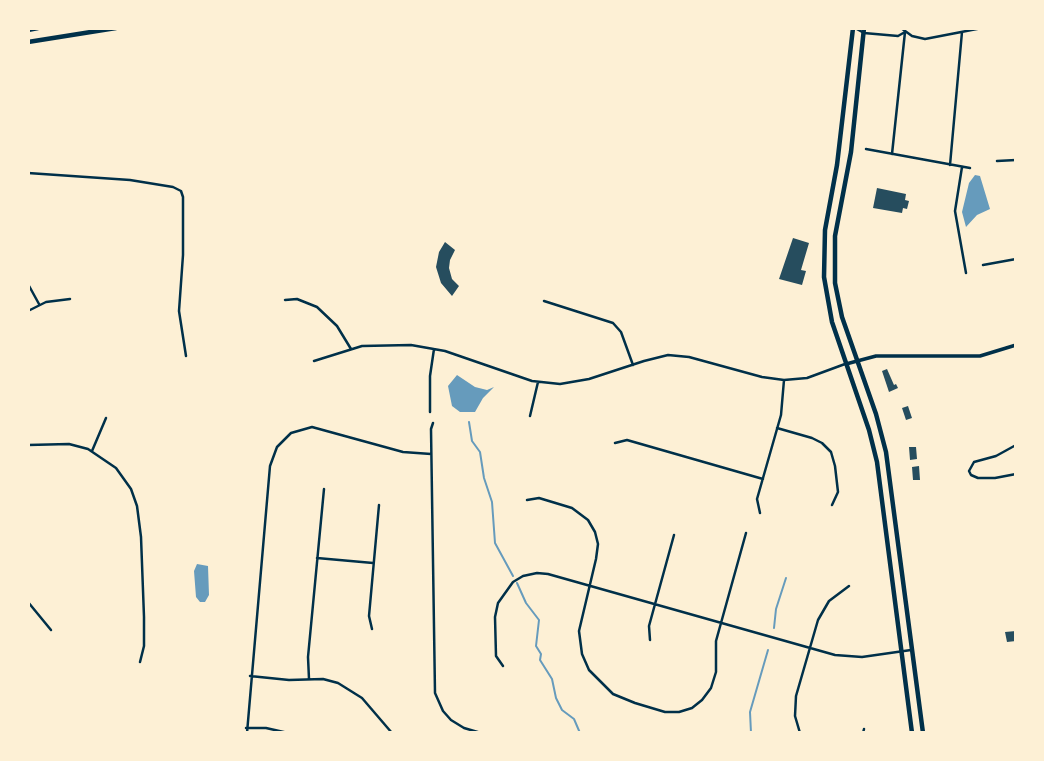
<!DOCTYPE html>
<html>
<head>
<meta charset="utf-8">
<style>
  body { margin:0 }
  #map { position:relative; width:1044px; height:761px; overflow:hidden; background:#fdf0d5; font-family:"Libre Baskerville",serif }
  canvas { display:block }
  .frame { position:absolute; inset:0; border:30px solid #fdf0d5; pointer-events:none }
</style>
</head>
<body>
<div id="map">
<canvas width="1044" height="761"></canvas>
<div class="frame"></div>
</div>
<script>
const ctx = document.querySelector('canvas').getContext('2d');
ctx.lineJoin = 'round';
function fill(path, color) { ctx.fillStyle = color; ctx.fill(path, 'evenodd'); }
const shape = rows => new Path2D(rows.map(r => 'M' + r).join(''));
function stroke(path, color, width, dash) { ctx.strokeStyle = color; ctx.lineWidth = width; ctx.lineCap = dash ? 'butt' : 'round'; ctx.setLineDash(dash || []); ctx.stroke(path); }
const water = shape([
  [975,175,980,176,990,209,977,215,966,227,962,212,969,183],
  [457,375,475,387,487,390,494,387,483,398,475,412,460,412,452,406,448,386],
  [197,564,208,566,209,595,205,602,200,602,196,597,194,571]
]);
const stream = shape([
  [469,422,472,441,480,452,484,478,492,502,495,543,513,576],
  [517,583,526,603,539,620,536,646,541,654,540,660,552,679,556,698,562,710,574,719,580,733],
  [774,628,776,609,786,578],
  [751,733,750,712,768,650]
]);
const building = shape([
  [877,188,906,194,905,200,909,201,907,209,903,208,902,213,873,208],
  [793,238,809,243,801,270,806,271,802,285,779,279],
  [445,242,455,250,450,260,449,268,452,279,459,286,452,296,441,283,436,267,439,252],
  [887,369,894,385,896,384,898,388,889,392,882,371],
  [908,406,912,418,906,420,902,408],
  [909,447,916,447,917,459,910,460],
  [919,466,920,480,913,480,912,467],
  [1016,631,1016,641,1007,642,1005,632]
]);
const minor = shape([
  [855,28,864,33,898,36,905,32],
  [901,28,912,36,925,39,982,28],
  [866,149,970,168],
  [892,154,905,32],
  [997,161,1016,160],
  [950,165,962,32],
  [962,167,955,211,966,273],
  [28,173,130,180,173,187,181,191,183,197,183,255,179,311,186,356],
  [983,265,1016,259],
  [28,284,39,304],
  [285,300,297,299,317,307,337,326,351,349],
  [544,301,613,323,621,332,633,365],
  [28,311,46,302,70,299],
  [314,361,362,346,411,345,445,351,532,381,560,384,589,379,644,361,668,355,689,357,762,377,784,380,807,378,845,364],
  [430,412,430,376,434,349],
  [530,416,538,382],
  [433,423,431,429,435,693,443,711,451,720,464,728,481,733],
  [777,428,812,438,822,443,831,452,835,466,838,492,832,505],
  [615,443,627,440,763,479],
  [28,445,69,444,88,449,116,468,131,489,137,506,141,537,144,617,144,646,140,662],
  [1016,445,996,456,974,462,969,471,971,475,978,478,995,478,1016,474],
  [92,451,106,418],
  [527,500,539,498,572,508,588,520,595,532,598,544,596,559,579,631,582,654,589,670,613,694,635,703,665,712,679,712,692,708,702,700,711,688,716,672,716,641,746,533],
  [760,513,757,499,781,415,784,380],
  [317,558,373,563],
  [28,602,51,630],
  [372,629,369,616,379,505],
  [650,640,649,626,674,535],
  [503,666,496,656,495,617,498,603,513,582,523,576,537,573,548,574,835,655,862,657,911,650],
  [250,676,289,680,323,679,338,683,362,698,392,733],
  [309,679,308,657,324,489],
  [246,728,266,728,288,733],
  [247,733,270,466,277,447,291,433,312,427,403,452,431,454],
  [800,733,795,716,796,696,818,620,829,601,849,586],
  [863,733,864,729]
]);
const tertiary = shape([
  [846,364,876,356,980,356,1016,345]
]);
const primary = shape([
  [853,28,837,165,825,230,824,277,832,322,869,430,877,462,912,733],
  [864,28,851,152,835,236,835,283,842,317,876,414,886,452,923,733]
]);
const trunk = shape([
  [28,30,38,28],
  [28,42,116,28]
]);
fill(water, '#669bbc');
stroke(stream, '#669bbc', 2);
fill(building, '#264d5e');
stroke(minor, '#003049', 2.5);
stroke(tertiary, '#003049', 3.5);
stroke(primary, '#003049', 4.5);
stroke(trunk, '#003049', 4.5);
</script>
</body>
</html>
